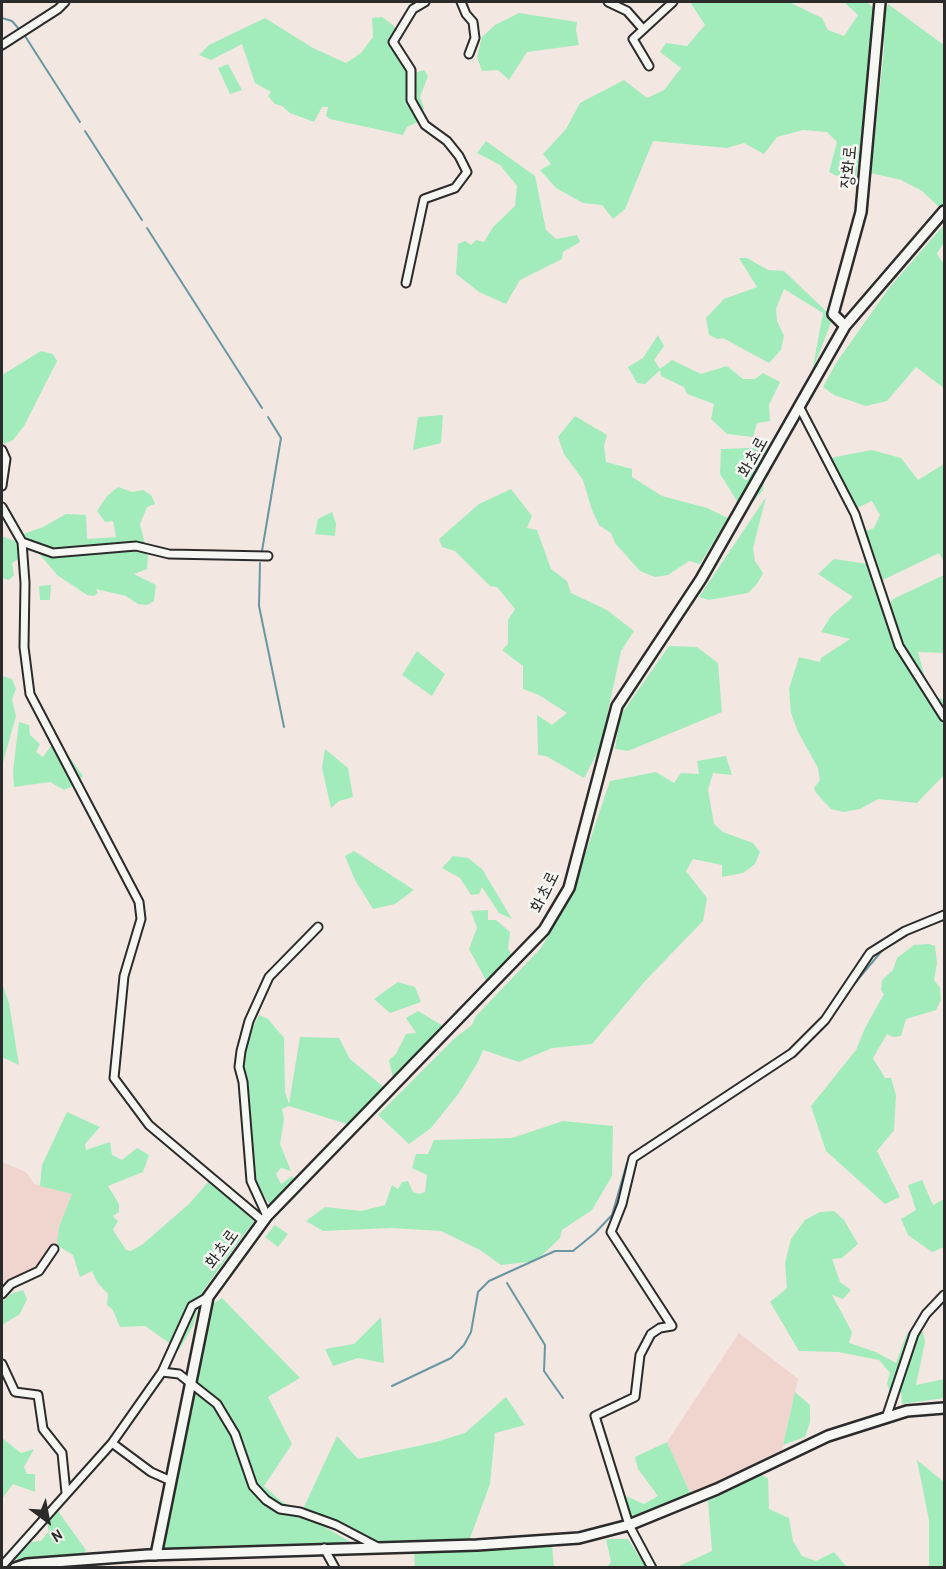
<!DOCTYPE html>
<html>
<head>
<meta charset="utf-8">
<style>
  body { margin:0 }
  #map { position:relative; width:946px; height:1569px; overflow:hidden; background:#f3e7e2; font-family:"Patrick Hand",sans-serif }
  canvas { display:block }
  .frame { position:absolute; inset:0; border:3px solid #2b2b2b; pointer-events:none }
  .north { position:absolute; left:18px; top:1491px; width:60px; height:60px; -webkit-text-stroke:4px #f6f6f2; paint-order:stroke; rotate:148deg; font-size:16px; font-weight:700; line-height:24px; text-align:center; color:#2b2b2b }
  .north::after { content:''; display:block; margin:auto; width:21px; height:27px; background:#2b2b2b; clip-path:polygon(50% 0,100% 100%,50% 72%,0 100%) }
</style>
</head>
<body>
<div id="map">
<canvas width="946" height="1569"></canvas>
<div class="frame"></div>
<div class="north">N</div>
</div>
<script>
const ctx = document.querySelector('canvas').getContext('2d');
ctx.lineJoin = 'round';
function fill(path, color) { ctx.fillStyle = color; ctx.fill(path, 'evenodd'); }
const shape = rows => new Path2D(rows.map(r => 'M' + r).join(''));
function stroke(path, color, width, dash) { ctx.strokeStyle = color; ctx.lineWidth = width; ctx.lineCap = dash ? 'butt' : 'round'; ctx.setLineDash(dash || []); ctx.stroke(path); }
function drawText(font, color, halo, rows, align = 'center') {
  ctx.font = font + ' "Patrick Hand","Poor Story",sans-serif'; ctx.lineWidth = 5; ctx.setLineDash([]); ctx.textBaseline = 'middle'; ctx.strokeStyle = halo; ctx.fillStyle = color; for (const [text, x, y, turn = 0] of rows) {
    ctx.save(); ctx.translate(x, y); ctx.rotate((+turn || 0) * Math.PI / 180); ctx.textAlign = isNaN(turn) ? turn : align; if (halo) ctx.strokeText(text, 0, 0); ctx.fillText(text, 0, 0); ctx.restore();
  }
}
const built = shape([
  [2,1162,26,1172,34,1184,72,1194,59,1227,57,1253,36,1267,3,1282],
  [739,1333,798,1379,782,1450,691,1495,667,1442]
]);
const green = shape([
  [690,2,789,2,822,18,828,30,844,36,858,15,844,2,867,2,875,10,856,180,843,179,829,172,837,142,827,132,803,130,777,137,764,154,744,143,727,148,653,141,625,209,613,219,602,205,583,203,556,188,540,170,551,164,543,154,566,129,580,103,624,80,647,98,664,90,681,68,660,52,666,43,687,46,705,25],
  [888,4,944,45,944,203,939,207,922,191,901,180,871,173,884,49,883,19],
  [519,13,577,22,576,30,579,45,527,52,509,80,498,70,482,71,477,57,482,37,495,25],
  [382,17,393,25,400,35,400,48,414,73,424,70,428,76,420,97,424,108,418,122,407,127,403,135,330,119,326,116,328,107,322,107,314,122,290,113,282,106,275,104,268,96,271,92,255,83,242,44,211,60,199,55,209,45,265,18,313,48,346,63,361,53,373,37,372,18],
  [228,64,242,90,230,94,218,68],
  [486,141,535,176,546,230,556,239,577,235,580,242,563,252,562,259,520,280,506,304,479,292,456,274,458,244,465,241,471,245,476,240,484,242,493,227,515,206,517,186,500,165,477,153],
  [944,225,944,242,937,254,944,264,944,388,916,367,887,401,866,406,834,395,823,387,836,363,889,288],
  [739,258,747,258,768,270,784,271,828,313,832,320,812,372,823,313,784,289,776,309,777,321,784,336,781,350,769,363,723,338,717,339,709,335,706,318,724,299,757,287],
  [658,335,664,346,654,360,660,369,672,360,701,374,727,366,743,379,755,379,763,373,780,382,769,405,770,421,757,423,753,437,727,434,711,419,714,404,687,394,684,387,661,376,660,370,645,384,637,383,628,367,643,358],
  [41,351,53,354,57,361,24,426,13,440,4,444,2,439,2,375],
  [443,415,441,443,413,450,418,417],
  [575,416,607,435,604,446,606,462,632,469,632,477,662,496,707,508,728,518,700,564,689,561,668,575,655,577,640,571,615,543,611,533,599,525,592,510,583,480,564,454,558,437],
  [775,447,759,474,764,481,763,490,751,504,737,501,720,474,721,449],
  [872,450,901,458,918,480,944,464,944,562,939,553,883,580,866,531,874,528,880,515,872,501,855,509,830,458],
  [118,487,132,492,143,490,151,495,155,504,147,507,140,524,148,557,147,569,134,574,156,585,154,601,147,605,138,604,126,596,96,589,98,593,94,596,87,595,57,575,23,534,43,527,66,514,86,515,87,539,116,537,113,521,105,522,97,511,107,496],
  [511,489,532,516,527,528,537,530,551,569,567,581,571,593,607,610,634,631,621,651,600,748,584,778,546,756,538,755,537,715,552,725,567,713,539,695,523,689,523,666,502,650,508,644,508,620,515,609,497,587,490,586,455,551,442,547,439,539,479,504],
  [766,497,753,548,755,561,763,573,757,584,748,593,709,600,699,597],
  [332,512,336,523,335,536,315,534,318,519],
  [2,536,19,543,20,558,12,563,14,575,9,580,2,578],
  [834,559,868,564,873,587,885,610,893,599,944,575,944,653,918,652,924,674,917,681,926,700,941,698,944,701,944,775,917,803,878,799,860,809,844,812,831,809,816,793,814,788,820,780,818,768,798,732,791,713,789,689,799,657,820,662,821,658,850,639,821,632,831,616,853,597,818,574],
  [51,585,50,600,40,600,39,586],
  [669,646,697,647,718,663,722,712,628,751,615,749,620,716],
  [417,651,445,674,432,696,402,675],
  [2,676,12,679,16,689,12,699,16,716,2,766],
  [19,722,29,725,30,735,40,744,36,752,43,757,51,746,65,751,83,776,73,786,64,790,50,782,14,787,13,771],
  [325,749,348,768,353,797,339,801,331,808,322,768],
  [726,756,732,775,713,773,708,790,714,824,723,832,753,843,760,852,755,864,743,873,722,877,722,865,693,859,686,871,707,898,703,921,646,980,592,1044,552,1048,519,1062,483,1050,478,1062,459,1093,431,1128,409,1144,378,1115,456,1037,472,1025,476,1016,541,948,570,899,610,781,656,772,674,783,681,773,699,774,697,761],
  [354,851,414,890,395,904,373,909,355,880,345,856],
  [453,856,468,858,482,869,512,919,499,913,482,887,479,894,471,895,460,878,442,868],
  [488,910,488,920,496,920,510,932,508,949,513,957,488,984,469,949,477,928,471,911],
  [929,944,935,946,937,963,934,980,940,988,941,1000,936,1010,906,1019,901,1036,893,1037,887,1034,873,1058,885,1078,891,1078,896,1095,894,1130,877,1151,900,1197,885,1204,826,1151,811,1106,856,1050,865,1028,884,994,881,990,882,980,893,970,897,958,914,945],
  [398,982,415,987,421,1002,390,1013,374,999],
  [2,983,9,1003,19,1065,2,1057],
  [418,1011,445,1027,393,1078,389,1060,396,1054,406,1034,416,1033,406,1018],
  [259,1015,268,1019,284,1038,285,1092,289,1104,300,1037,339,1038,350,1059,386,1089,350,1125,289,1106,282,1109,284,1119,280,1144,291,1171,281,1168,276,1174,281,1184,292,1176,297,1181,270,1205,258,1186,253,1170,250,1107,243,1070,246,1040],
  [67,1112,100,1127,85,1144,86,1150,110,1142,112,1155,122,1160,137,1148,149,1155,143,1172,108,1186,119,1204,119,1212,113,1216,118,1221,113,1230,126,1250,131,1251,143,1244,189,1204,209,1181,254,1221,202,1292,193,1326,179,1350,145,1326,120,1327,113,1310,107,1305,108,1294,97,1282,92,1271,80,1277,73,1255,57,1245,59,1227,72,1194,40,1186,42,1165],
  [563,1121,613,1126,612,1176,592,1210,562,1230,560,1238,536,1261,501,1265,480,1250,441,1231,391,1228,323,1231,306,1221,325,1207,361,1211,385,1205,392,1185,398,1189,402,1182,408,1181,413,1192,420,1194,425,1192,427,1175,412,1168,416,1154,428,1154,434,1140,512,1138],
  [922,1180,933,1205,944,1199,944,1247,932,1252,908,1235,901,1219,916,1210,908,1185],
  [834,1211,844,1220,858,1244,842,1258,832,1259,840,1282,851,1290,843,1299,832,1295,852,1332,849,1343,876,1352,896,1363,907,1333,923,1332,925,1342,916,1385,944,1379,944,1398,902,1404,901,1392,890,1393,887,1383,890,1373,879,1360,838,1352,799,1351,770,1302,787,1288,785,1263,791,1239,805,1220,820,1212],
  [275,1225,288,1234,278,1247,265,1237],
  [23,1290,27,1299,20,1314,2,1325,2,1302,11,1294],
  [222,1298,300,1378,268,1397,292,1444,264,1486,281,1501,352,1543,209,1546,160,1552,212,1304],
  [381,1317,384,1363,358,1358,333,1366,325,1349,354,1344],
  [795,1392,810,1405,810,1422,805,1437,783,1445],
  [506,1397,525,1425,495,1433,490,1484,469,1541,378,1541,303,1509,337,1436,358,1459,436,1442,465,1433],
  [2,1438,21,1453,34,1449,24,1467,27,1474,35,1474,35,1492,13,1484,2,1499],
  [667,1442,691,1495,632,1521,626,1496,644,1504,658,1496,638,1469,635,1457],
  [917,1460,944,1482,944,1567,927,1567,929,1565,929,1520],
  [759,1474,768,1478,769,1509,789,1518,793,1541,802,1556,816,1561,834,1552,847,1567,677,1567,712,1551,708,1501],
  [58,1511,86,1550,75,1567,23,1567,15,1557,32,1542,41,1541,49,1531,47,1523],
  [606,1539,628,1539,646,1567,607,1567,611,1562],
  [552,1545,554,1567,415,1567,414,1553]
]);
const stream = shape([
  [2,18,12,21,18,28],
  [25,36,80,122],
  [85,131,142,220],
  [147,228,262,408],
  [262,551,281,438,268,417],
  [260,563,259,606,284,727],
  [890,944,910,932,944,920],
  [850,989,885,947],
  [797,1053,826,1023],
  [639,1158,776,1067],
  [507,1283,545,1345,544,1371,563,1398],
  [392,1386,451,1358,464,1345,471,1332,478,1292,489,1281,555,1251,573,1251,595,1233,612,1215,627,1163]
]);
const street = shape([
  [461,2,466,14,473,22,475,38,469,54],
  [608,2,627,11,642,28],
  [2,45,58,9,65,2],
  [649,66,633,39,673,2],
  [406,283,424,199,455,188,467,172,459,156,447,141,425,125,411,100,411,70,393,42,413,9,425,2],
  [799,406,855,514,899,646,944,717],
  [2,450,6,459,2,486],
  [2,507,22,542,53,553,136,546,169,554,268,556],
  [22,542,25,583,24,647,30,694,139,902,141,919,124,976,114,1078,149,1125,263,1221],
  [267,1216,251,1181,243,1082,239,1067,241,1051,249,1021,269,977,318,927],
  [2,1294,11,1284,39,1271,54,1249],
  [2,1364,15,1392,38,1395,43,1429,62,1453,66,1493],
  [162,1372,179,1374,217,1404,235,1434,253,1486,266,1500,280,1509,300,1512,336,1525,378,1547],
  [886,1418,914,1334,926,1314,944,1295],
  [112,1443,151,1472,171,1481],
  [324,1548,335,1568],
  [2,1566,112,1443,162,1372,192,1306,208,1297],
  [652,1568,629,1525,595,1416,635,1397,640,1355,651,1334,660,1328,672,1326,611,1232,622,1204,633,1158,792,1053,825,1020,870,953,905,931,944,915]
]);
const secondary = shape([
  [845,326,833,314,861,212,880,2],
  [156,1555,208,1297,267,1216,544,930,569,888,617,706,701,579,845,326,944,211],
  [15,1568,27,1564,148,1555,477,1545,579,1538,629,1525,717,1489,828,1436,907,1411,944,1408]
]);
const streetNames = [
  ["장화로",849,167,-85],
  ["화초로",753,457,-61],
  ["화초로",545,892,-64],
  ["화초로",222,1249,-54]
];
fill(built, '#efd5ce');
fill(green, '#a2ecbb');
stroke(stream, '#6896a2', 2);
stroke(street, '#2b2b2b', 11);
stroke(secondary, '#2b2b2b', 14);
stroke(street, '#f6f6f2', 7);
stroke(secondary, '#f6f6f2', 9);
drawText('18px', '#2b2b2b', '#f6f6f2', streetNames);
</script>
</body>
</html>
